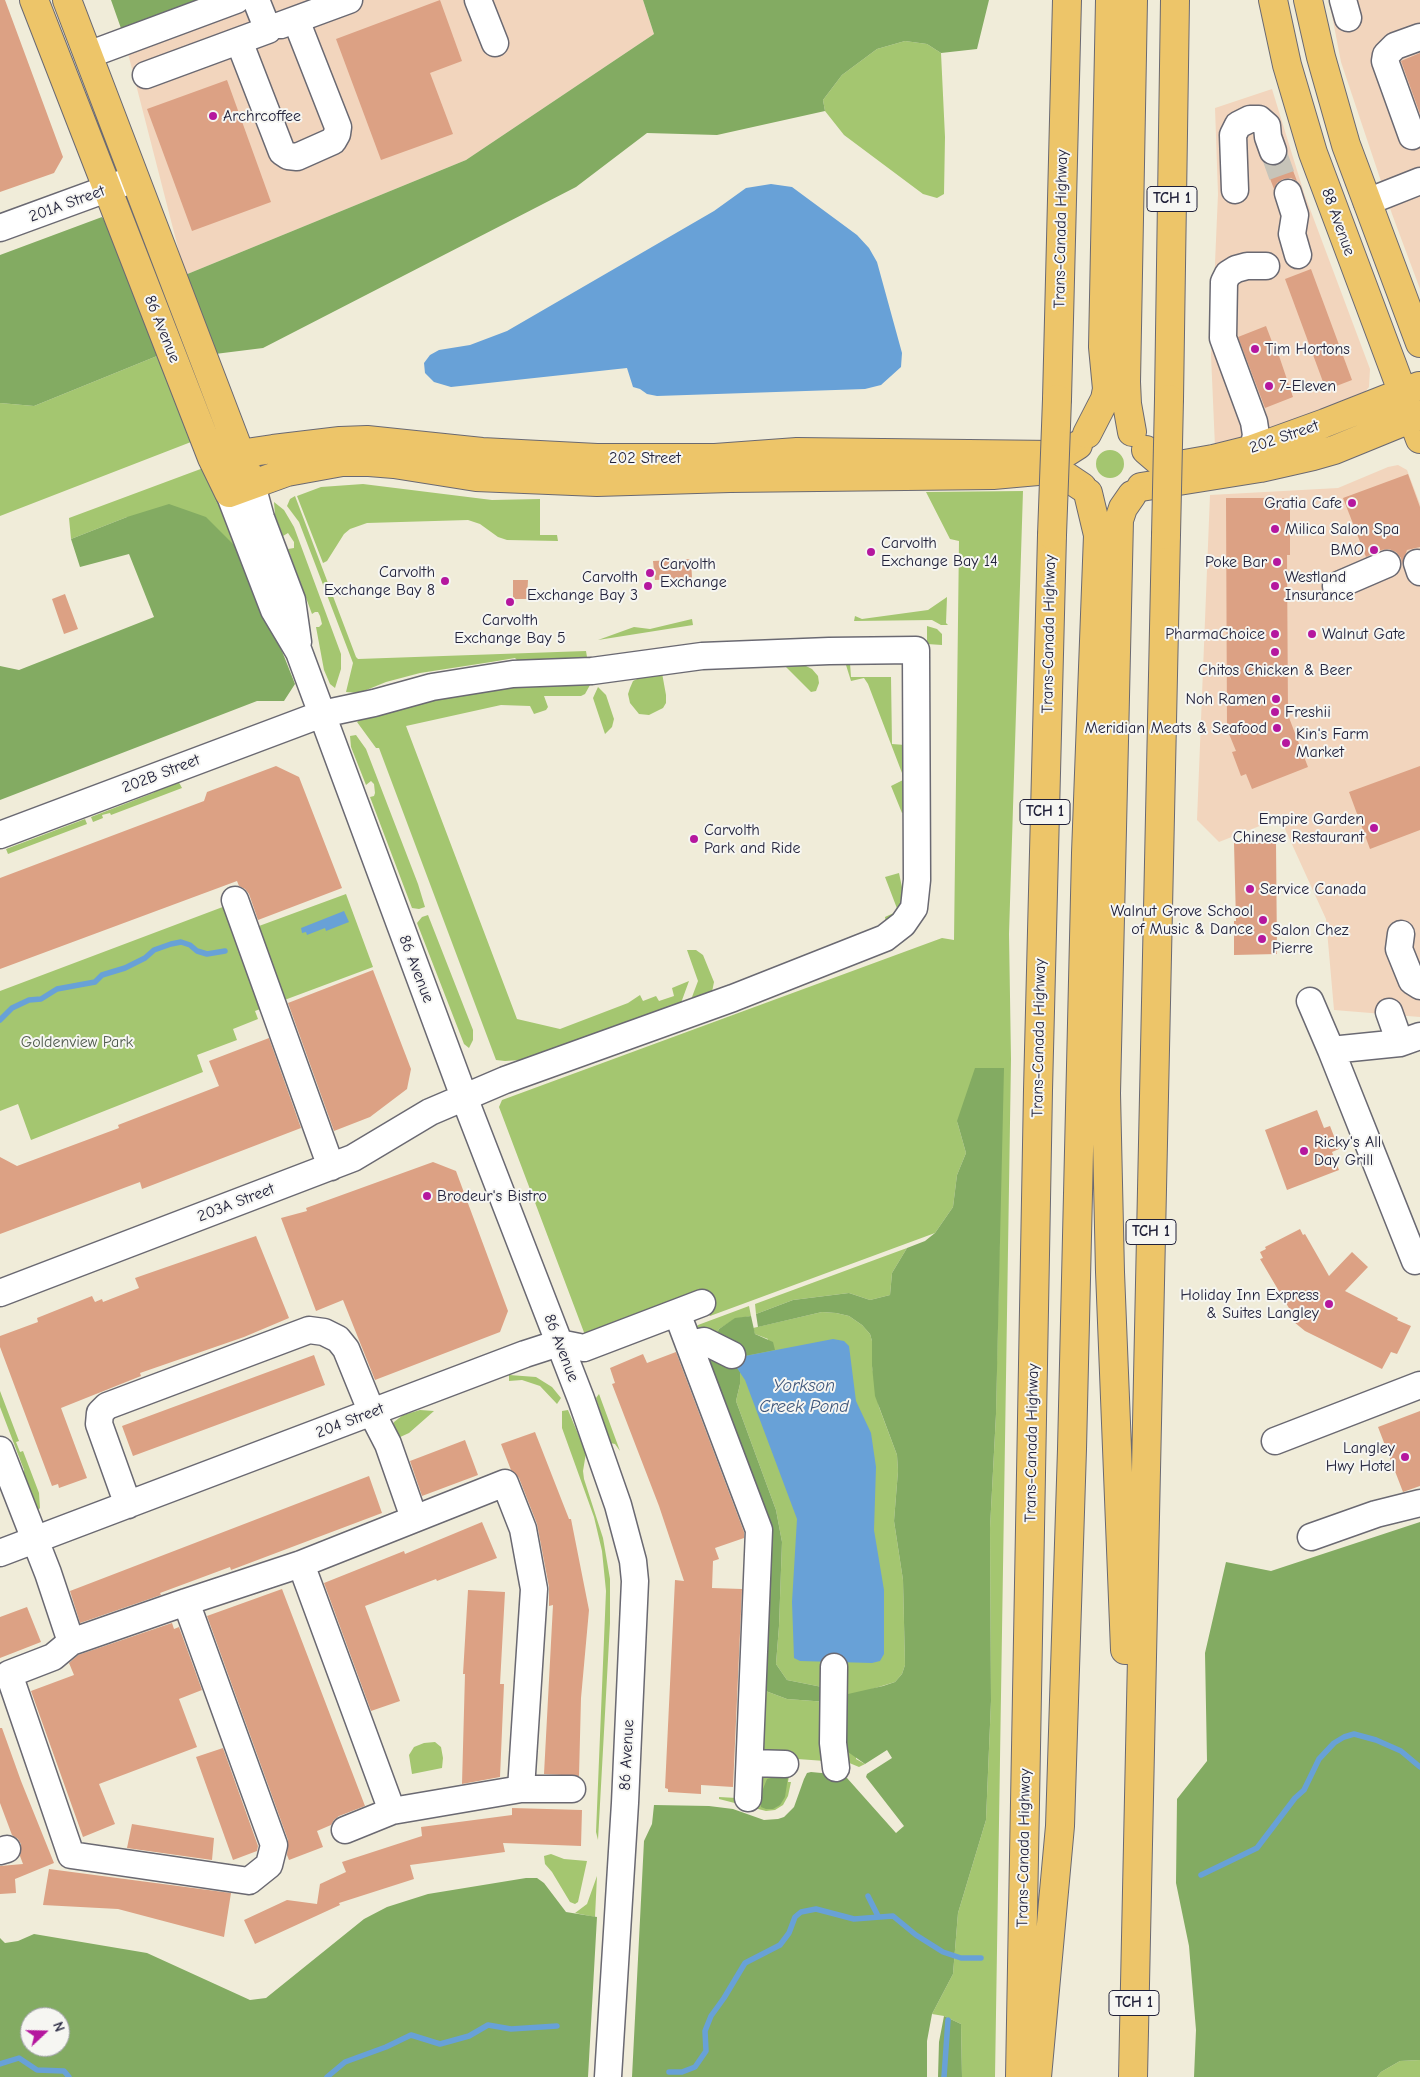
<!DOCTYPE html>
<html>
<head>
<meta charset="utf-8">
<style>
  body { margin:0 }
  #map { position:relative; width:1420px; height:2077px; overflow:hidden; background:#f0ecd9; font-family:"Comic Neue",sans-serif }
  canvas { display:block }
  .north { position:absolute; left:20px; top:2007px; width:50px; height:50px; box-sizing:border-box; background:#f6f6f2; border:1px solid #a1a1a9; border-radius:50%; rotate:69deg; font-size:14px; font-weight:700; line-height:20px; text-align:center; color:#22223b }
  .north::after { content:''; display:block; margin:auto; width:18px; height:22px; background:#b5179e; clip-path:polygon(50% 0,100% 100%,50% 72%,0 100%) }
</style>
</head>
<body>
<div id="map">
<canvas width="1420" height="2077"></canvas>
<div class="north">N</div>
</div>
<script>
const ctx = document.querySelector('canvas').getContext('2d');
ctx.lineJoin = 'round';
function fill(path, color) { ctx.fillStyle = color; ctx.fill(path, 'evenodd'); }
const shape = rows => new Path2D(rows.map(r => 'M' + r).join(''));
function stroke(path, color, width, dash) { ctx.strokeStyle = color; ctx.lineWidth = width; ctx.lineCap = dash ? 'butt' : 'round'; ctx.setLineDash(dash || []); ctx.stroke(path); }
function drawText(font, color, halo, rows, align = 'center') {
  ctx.font = font + ' "Comic Neue",sans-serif'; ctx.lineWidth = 4; ctx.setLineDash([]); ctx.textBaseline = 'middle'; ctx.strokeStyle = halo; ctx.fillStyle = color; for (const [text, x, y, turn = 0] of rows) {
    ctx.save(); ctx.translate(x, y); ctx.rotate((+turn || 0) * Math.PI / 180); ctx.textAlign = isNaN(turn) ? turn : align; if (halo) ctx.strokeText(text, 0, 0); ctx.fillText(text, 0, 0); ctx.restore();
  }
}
const built = shape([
  [214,0,643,0,654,34,466,160,185,275,123,34],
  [1329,0,1420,0,1420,289,1392,214,1341,62],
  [1272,89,1304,193,1370,369,1369,387,1359,399,1215,447,1211,355,1218,194,1215,108],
  [1398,465,1407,470,1420,504,1420,1017,1334,1010,1326,919,1280,818,1219,842,1197,820,1210,495,1338,488,1388,467]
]);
const green = shape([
  [905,41,927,44,941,53,945,137,944,194,937,198,923,194,844,135,825,111,823,100,842,75,877,49],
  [157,356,191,442,0,516,0,403,34,406],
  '1096 464a14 14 0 1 1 28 0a14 14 0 1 1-28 0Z',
  [206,467,244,555,127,517,71,539,69,518],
  [363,484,492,500,540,499,540,535,557,535,558,541,507,540,498,537,480,524,468,520,367,523,350,529,344,534,327,561,323,563,297,496,321,487],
  [1023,491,1009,934,1011,1059,995,2077,962,2077,961,2024,944,2016,932,2014,953,1974,958,1913,986,1820,991,1701,990,1528,996,1414,1000,1208,957,1121,966,1153,957,1175,953,1207,935,1233,710,1316,707,1311,585,1335,499,1107,502,1100,942,938,954,940,959,541,950,539,926,492],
  [295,496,356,657,358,659,586,651,587,657,570,660,517,660,515,658,491,662,420,673,386,682,359,693,346,692,353,663,299,522,287,506,290,499],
  [274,502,284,510,294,527,341,654,341,669,335,688,330,684,324,670,316,627,319,627,322,624,320,616,318,612,315,612,312,614,288,549,294,548,294,542,288,533,283,536,275,515],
  [947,597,946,623,948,625,941,625,932,620,854,621,855,616,862,619,928,610],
  [692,619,693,625,598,640,634,627,650,629],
  [927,626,937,629,942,634,942,645,927,644],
  [850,663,851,677,891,677,892,744,905,745,904,812,902,813,891,786,903,780,902,773,868,684,864,678,851,681,846,665],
  [785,666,806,666,812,669,818,676,819,683,816,691,811,692],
  [662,673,666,695,666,703,663,708,649,715,639,714,630,703,628,694,630,688,633,681,639,678],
  [534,685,590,685,585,694,581,696,544,696,548,707,546,710,534,714,530,706,501,705,406,726,517,1019,560,1029,628,1003,640,995,643,1001,656,996,659,1001,674,996,672,988,689,981,681,1003,521,1060,505,1061,496,1060,379,748,376,748,357,722,360,719,417,702,508,687],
  [598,687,606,695,614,719,612,727,605,734,593,698],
  [356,735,366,749,418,884,425,907,419,909,412,908,370,797,374,796,375,793,374,784,371,781,366,785,351,747,350,736],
  [176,777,182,788,111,815,110,813,102,815,103,818,93,822,91,817,153,793],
  [85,819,87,824,8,854,6,849],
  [899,873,903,892,901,907,892,923,888,924,886,923,885,917,898,911,885,877],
  [346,894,373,967,255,1011,258,1019,233,1029,237,1040,197,1055,203,1072,31,1140,18,1104,0,1111,0,991,228,905,240,933],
  [428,915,473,1030,473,1040,469,1048,464,1044,417,923,422,917],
  [687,950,696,950,703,955,714,982,712,992,689,1005,698,981],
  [907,1248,892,1273,890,1295,870,1300,849,1293,793,1300,756,1314,755,1304],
  [749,1306,751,1316,735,1319,719,1329,714,1339,694,1329,698,1325],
  [822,1312,836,1313,849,1316,862,1325,870,1334,872,1341,872,1366,879,1407,897,1455,898,1471,894,1521,903,1580,905,1665,902,1674,895,1682,859,1693,856,1759,865,1764,859,1767,847,1762,827,1688,787,1680,776,1664,779,1626,782,1542,776,1510,736,1401,740,1384,731,1359,763,1351,768,1339,755,1334,753,1328],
  [509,1375,536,1377,552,1387,561,1398,557,1404,540,1386,522,1380,509,1381],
  [0,1391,19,1441,16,1442,20,1452,23,1451,39,1493,40,1508,36,1512,24,1482,24,1470,0,1407],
  [599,1394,620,1451,615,1444,610,1443,596,1398],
  [420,1410,434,1411,409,1433,398,1438,392,1427,394,1422,403,1415],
  [568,1410,586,1453,583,1471,584,1479,603,1538,610,1579,610,1623,598,1840,596,1832,606,1591,602,1551,594,1517,562,1428,562,1411],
  [763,1690,787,1699,827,1702,825,1761,770,1757,762,1753],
  [435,1742,441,1747,443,1758,442,1768,412,1774,409,1755,414,1747,424,1743],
  [793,1772,792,1777,789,1776,788,1782,791,1782,788,1796,783,1805,775,1810,766,1811,719,1799,719,1797,754,1799,758,1774],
  [551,1854,564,1859,587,1861,578,1902,575,1904,570,1902,552,1872,545,1864,544,1856],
  [597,1876,595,1917,575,1913,587,1904],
  [1420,2060,1420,2077,1377,2077,1381,2072,1400,2061]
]);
const forest = shape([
  [111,0,214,0,123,34],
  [643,0,989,0,977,49,941,53,927,44,905,41,877,49,842,75,823,100,825,111,717,135,647,133,576,187,263,348,215,354,185,275,466,160,654,34],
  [102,217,111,231,157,356,34,406,0,403,0,255],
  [169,504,206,517,244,555,295,684,284,701,257,701,0,800,0,666,19,670,154,617,129,554,80,567,71,539,127,517],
  [975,1068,1004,1068,996,1414,990,1528,991,1701,986,1820,958,1913,953,1974,932,2014,927,2041,927,2077,632,2077,644,1841,652,1824,654,1805,709,1806,733,1809,764,1820,778,1819,784,1817,794,1807,804,1779,807,1773,811,1772,842,1775,847,1778,896,1833,904,1826,866,1777,867,1774,892,1758,887,1750,865,1764,848,1752,843,1742,848,1694,883,1686,895,1682,902,1674,905,1665,903,1580,894,1521,898,1471,897,1455,875,1396,872,1366,872,1341,870,1334,862,1325,849,1316,836,1313,822,1312,758,1327,756,1314,793,1300,849,1293,870,1300,890,1295,892,1273,907,1248,925,1241,935,1233,953,1207,957,1175,966,1153,957,1121],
  [751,1316,755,1334,773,1342,775,1350,745,1356,735,1354,714,1339,719,1329,735,1318],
  [708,1351,731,1359,740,1372,740,1384,736,1401,776,1510,782,1542,779,1626,776,1664,787,1680,827,1688,827,1702,787,1699,763,1690,771,1534,708,1365],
  [1420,1522,1420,2060,1400,2061,1381,2072,1377,2077,1194,2077,1196,2030,1189,1946,1176,1883,1177,1799,1207,1761,1205,1653,1226,1562,1271,1571],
  [775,1777,788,1777,785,1797,780,1805,773,1809,766,1809,761,1807,761,1794,767,1779],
  [526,1878,537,1878,544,1883,566,1912,597,1917,588,2077,0,2077,0,1938,5,1943,18,1941,34,1934,147,1953,250,2000,266,1998,364,1919,387,1907,428,1894],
  [30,2017,60,2017,60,2047,30,2047],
  [944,2016,961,2024,962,2077,938,2077,939,2042]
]);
const water = shape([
  [771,184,792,187,857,235,869,248,877,262,902,353,901,367,881,385,865,389,657,396,647,394,640,389,633,387,627,368,451,387,434,382,425,373,424,363,430,355,439,350,470,345,507,331,714,211,746,188],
  [344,911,349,922,326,931,325,928,307,935,306,932,302,933,301,928],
  [833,1339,844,1341,849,1346,856,1401,871,1433,876,1467,874,1530,884,1590,884,1654,880,1661,872,1663,800,1661,794,1658,792,1602,797,1519,745,1380,731,1359,735,1354,745,1356]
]);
const stream = shape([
  [0,1020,12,1008,29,1000,41,999,57,989,95,982,102,975,125,968,145,958,154,950,171,944,181,942,190,945,197,951,207,954,225,951],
  [1201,1875,1257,1848,1295,1798,1304,1790,1319,1759,1334,1743,1344,1737,1354,1734,1376,1740,1401,1751,1420,1767],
  [868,1896,878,1916],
  [0,2064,19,2058,37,2070,64,2071,69,2077],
  [669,2072,682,2072,695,2067,706,2051,705,2031,711,2016,724,1998,745,1963,780,1945,789,1933,795,1917,801,1912,816,1909,854,1919,893,1916,916,1935,943,1952,961,1958,981,1958],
  [327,2077,345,2062,386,2047,411,2035,440,2044,469,2036,488,2025,511,2029,557,2026],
  [944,2077,948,2020]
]);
const building = shape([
  [0,0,5,0,63,157,54,173,0,192],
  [440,0,462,61,430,73,453,134,381,160,336,39],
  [1420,53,1420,114,1401,61],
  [227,80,271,202,192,231,147,109],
  [1287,155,1297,181,1291,178,1283,179,1277,183,1274,189,1264,163,1271,166,1278,165,1284,161],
  [1311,269,1352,380,1326,390,1285,279],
  [1266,326,1274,347,1276,347,1293,397,1265,408,1238,337],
  [1408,474,1420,507,1420,547,1407,550,1402,564,1401,558,1396,552,1389,549,1381,550,1366,557,1343,498],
  [1226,498,1290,498,1290,555,1287,555,1288,715,1308,767,1252,789,1246,774,1241,776,1232,752,1236,751,1227,729],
  [691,559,692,578,655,580,653,561],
  [513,580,528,580,527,599,513,599],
  [65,594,78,629,64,634,52,599],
  [276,766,299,777,342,888,258,920,249,894,245,889,239,886,237,881,0,969,0,878,204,801,207,792],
  [1420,766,1420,830,1370,849,1349,792],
  [1234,843,1276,843,1277,954,1234,955,1234,921,1236,921],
  [373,970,411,1069,407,1089,370,1117,334,1131,288,1003],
  [269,1038,301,1128,142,1189,140,1182,0,1234,0,1157,17,1166,119,1128,118,1125,219,1086,209,1061],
  [1317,1110,1324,1128,1330,1126,1339,1149,1332,1152,1339,1170,1287,1190,1265,1130],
  [433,1162,456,1171,508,1311,500,1332,375,1380,343,1300,316,1311,281,1218,307,1211,306,1208],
  [1300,1229,1303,1235,1305,1234,1329,1276,1352,1252,1368,1267,1345,1291,1398,1318,1397,1320,1411,1326,1397,1354,1391,1352,1382,1369,1305,1331,1294,1322,1296,1320,1260,1259,1263,1258,1260,1252,1266,1249,1265,1247],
  [256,1236,289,1318,244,1337,140,1373,141,1376,61,1408,87,1478,59,1488,58,1484,52,1486,0,1347,0,1336,38,1322,37,1318,92,1296,95,1302,102,1299,103,1302,139,1288,135,1278],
  [676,1352,744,1532,744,1538,715,1548,719,1559,713,1561,712,1588,742,1589,733,1787,701,1785,701,1794,668,1792,668,1789,665,1788,675,1580,684,1581,659,1506,612,1384,615,1383,610,1368,643,1354,647,1363],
  [314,1355,325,1385,133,1456,122,1426],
  [1420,1411,1420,1486,1403,1492,1378,1427],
  [535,1432,569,1519,571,1519,589,1610,581,1698,579,1776,544,1774,553,1605,549,1606,549,1587,537,1524,519,1478,511,1470,501,1444],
  [465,1440,478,1475,422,1496,410,1461],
  [369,1476,382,1513,231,1570,230,1567,160,1593,161,1595,80,1623,70,1591],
  [482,1522,497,1558,437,1581,436,1579,365,1606,400,1701,371,1711,324,1583,404,1551,405,1554],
  [282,1589,365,1806,339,1816,334,1820,331,1825,317,1831,323,1847,289,1860,287,1855,288,1840,207,1616],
  [468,1590,505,1592,500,1684,504,1684,500,1777,462,1784,465,1674,463,1674],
  [27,1607,41,1642,0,1658,0,1617],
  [172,1623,174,1629,179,1627,202,1690,179,1699,197,1747,99,1784,115,1824,83,1837,31,1691,74,1675,69,1663,78,1655],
  [0,1728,2,1728,21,1781,54,1863,15,1879,16,1893,0,1894,0,1866,23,1864,20,1856,21,1844,18,1839,12,1835,0,1803],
  [223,1748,258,1846,257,1851,233,1860,196,1757],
  [512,1808,582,1810,581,1846,503,1843,505,1852,410,1865,414,1879,339,1903,340,1905,255,1944,244,1920,287,1900,317,1904,320,1884,346,1872,342,1862,422,1836,421,1827,512,1815],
  [132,1824,214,1838,212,1860,127,1848],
  [49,1869,231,1893,224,1937,118,1909,43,1905]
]);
const minorTunnel = shape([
  [1273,151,1288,193]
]);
const minor = shape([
  [478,0,495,43],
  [1343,0,1348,18],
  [281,25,349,0],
  [239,41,282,152,288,156,297,157,333,141,337,134,338,127,296,20],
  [88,55,236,0],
  [146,75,268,30,256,0],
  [1412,136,1385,61,1386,55,1395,46,1420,37],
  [1235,190,1233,135,1238,125,1250,119,1259,119,1267,126,1268,137,1273,151],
  [1288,193,1295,215,1292,234,1298,255],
  [1367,202,1420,181],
  [0,228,134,179],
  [1253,449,1256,435,1254,422,1223,338,1224,282,1228,274,1236,269,1247,266,1266,266],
  [252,485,261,518,292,600,298,642],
  [229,493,274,610,299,652,464,1097,581,1399,618,1505,633,1561,635,1581,625,1803,608,2077],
  [1417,563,1420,572],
  [1336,586,1387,564],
  [0,835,322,714,374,703,432,687,513,674,592,671,702,656,829,651,916,650,917,880,914,908,903,924,885,938,733,998,505,1080,430,1112,353,1158,0,1293],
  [235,900,331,1167],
  [1401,934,1399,949,1412,981,1420,986],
  [1310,1001,1331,1050,1415,1261],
  [1389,1012,1400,1043],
  [1331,1050,1400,1043,1420,1036],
  [677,1313,759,1530,748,1798],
  [689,1344,704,1341,732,1355],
  [1275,1441,1420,1385],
  [0,1450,48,1573,71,1642],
  [128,1505,99,1424,100,1413,107,1406,309,1330,324,1332,338,1339,346,1349,372,1413,388,1444,414,1518],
  [1311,1537,1376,1514,1420,1503],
  [0,1553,525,1354,559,1343,584,1348,702,1303],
  [186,1602,301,1564,505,1483,523,1529,534,1589,521,1789,392,1811,301,1564],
  [186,1602,274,1845,269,1865,249,1881,71,1855,9,1674,53,1657,71,1642,186,1602],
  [834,1667,833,1743,836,1768],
  [750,1763,785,1764],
  [521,1789,572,1789],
  [345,1830,392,1811],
  [0,1851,7,1849]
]);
const major = shape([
  [34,0,212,458,229,493,287,472,342,462,369,462,394,464,476,477,597,482,730,478,993,475,1049,470,1064,475,1082,487],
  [67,0,246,469],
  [1273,0,1287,65,1313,153,1420,439],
  [1308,0,1321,57,1346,145,1420,343],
  [1146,450,1160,462,1179,465,1213,459,1253,449,1325,423,1419,386],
  [212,458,273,449,340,441,367,440,482,452,597,458,715,458,797,452,1054,455,1067,452,1078,445],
  [1141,487,1260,468,1313,456,1334,450,1420,415]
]);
const highway = shape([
  [1057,399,1067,0],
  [1169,399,1175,0],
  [1132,432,1127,404,1126,382,1133,0],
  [1087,434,1105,399,1107,389,1103,347,1110,0],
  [1125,1650,1110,1272,1106,1093,1119,520,1123,508,1132,495],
  [1020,2076,1038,1090,1052,535],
  [1037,2077,1060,1826,1072,1449,1086,853,1098,535,1088,493],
  [1133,2077,1166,535]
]);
const highwayBridge = shape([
  [1052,535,1057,399],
  [1166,535,1169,399]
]);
const markers = [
  [213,116,5,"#b5179e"],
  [1255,349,5,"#b5179e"],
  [1269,386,5,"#b5179e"],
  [1352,503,5,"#b5179e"],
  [1275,529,5,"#b5179e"],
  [1374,550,5,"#b5179e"],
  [871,552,5,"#b5179e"],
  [1277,562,5,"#b5179e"],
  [650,573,5,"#b5179e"],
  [445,581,5,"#b5179e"],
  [648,586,5,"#b5179e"],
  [1275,586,5,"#b5179e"],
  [510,602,5,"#b5179e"],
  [1275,634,5,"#b5179e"],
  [1312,634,5,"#b5179e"],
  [1275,652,5,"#b5179e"],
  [1276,699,5,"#b5179e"],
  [1275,712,5,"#b5179e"],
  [1277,728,5,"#b5179e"],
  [1286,743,5,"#b5179e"],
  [1374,828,5,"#b5179e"],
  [694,839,5,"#b5179e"],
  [1250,889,5,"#b5179e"],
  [1263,920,5,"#b5179e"],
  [1262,939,5,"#b5179e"],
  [1304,1151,5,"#b5179e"],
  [427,1196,5,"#b5179e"],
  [1329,1304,5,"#b5179e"],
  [1405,1457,5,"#b5179e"]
];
const shields = [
  [1172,199,50],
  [1045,812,50],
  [1151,1232,50],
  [1134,2003,50]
];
const shieldNames = [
  ["TCH 1",1172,199],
  ["TCH 1",1045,812],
  ["TCH 1",1151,1232],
  ["TCH 1",1134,2003]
];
const poiNames = [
  ["Archrcoffee",223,116],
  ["Tim Hortons",1265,349],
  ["7-Eleven",1279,386],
  ["Gratia Cafe",1342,503,"right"],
  ["Milica Salon Spa",1285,529],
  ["Carvolth",881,543],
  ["Exchange Bay 14",881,561],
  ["BMO",1364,550,"right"],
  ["Poke Bar",1267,562,"right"],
  ["Carvolth",660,564],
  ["Exchange",660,582],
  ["Carvolth",435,572,"right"],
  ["Exchange Bay 8",435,590,"right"],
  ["Carvolth",638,577,"right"],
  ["Exchange Bay 3",638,595,"right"],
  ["Westland",1285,577],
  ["Insurance",1285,595],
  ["Carvolth",510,620,"center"],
  ["Exchange Bay 5",510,638,"center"],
  ["PharmaChoice",1265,634,"right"],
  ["Walnut Gate",1322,634],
  ["Chitos Chicken & Beer",1275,670,"center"],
  ["Noh Ramen",1266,699,"right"],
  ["Freshii",1285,712],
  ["Meridian Meats & Seafood",1267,728,"right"],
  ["Kin's Farm",1296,734],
  ["Market",1296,752],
  ["Empire Garden",1364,819,"right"],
  ["Chinese Restaurant",1364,837,"right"],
  ["Carvolth",704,830],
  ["Park and Ride",704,848],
  ["Service Canada",1260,889],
  ["Walnut Grove School",1253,911,"right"],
  ["of Music & Dance",1253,929,"right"],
  ["Salon Chez",1272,930],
  ["Pierre",1272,948],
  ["Ricky's All",1314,1142],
  ["Day Grill",1314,1160],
  ["Brodeur's Bistro",437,1196],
  ["Holiday Inn Express",1319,1295,"right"],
  ["& Suites Langley",1319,1313,"right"],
  ["Langley",1395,1448,"right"],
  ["Hwy Hotel",1395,1466,"right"]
];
const streetNames = [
  ["201A Street",67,204,-20],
  ["88 Avenue",1338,222,70],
  ["Trans-Canada Highway",1061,229,-89],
  ["86 Avenue",162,329,68],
  ["202 Street",1284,437,-19],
  ["202 Street",645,458],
  ["Trans-Canada Highway",1049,634,-89],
  ["202B Street",161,774,-21],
  ["86 Avenue",416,969,69],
  ["Trans-Canada Highway",1039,1038,-89],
  ["203A Street",236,1203,-21],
  ["86 Avenue",561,1348,69],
  ["204 Street",350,1421,-21],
  ["Trans-Canada Highway",1032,1443,-89],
  ["86 Avenue",627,1755,-87],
  ["Trans-Canada Highway",1024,1848,-89]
];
const parkNames = [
  ["Goldenview Park",77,1042]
];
const waterNames = [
  ["Yorkson",804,1386],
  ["Creek Pond",804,1407]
];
fill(built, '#f2d5bd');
fill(green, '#a4c670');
fill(forest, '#83ab62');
fill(water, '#68a1d7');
stroke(stream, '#68a1d7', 5.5);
fill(building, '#dca184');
stroke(minorTunnel, '#c7c4b9', 26, [26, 13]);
stroke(minor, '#6a6972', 29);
stroke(major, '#6a6972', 30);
stroke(highway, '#6a6972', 30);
stroke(minor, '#fff', 26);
stroke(major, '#edc569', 28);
stroke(highway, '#edc569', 28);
stroke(highwayBridge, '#6a6972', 30, []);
stroke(highwayBridge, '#edc569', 28);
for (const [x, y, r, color] of markers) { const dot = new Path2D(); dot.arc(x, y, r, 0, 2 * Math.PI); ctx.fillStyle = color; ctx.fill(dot); stroke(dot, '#f6f6f2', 2); }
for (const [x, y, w] of shields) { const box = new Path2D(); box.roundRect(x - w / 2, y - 12.5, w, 25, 4); ctx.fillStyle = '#f6f6f2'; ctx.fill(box); stroke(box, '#22223b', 1); }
drawText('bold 15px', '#22223b', null, shieldNames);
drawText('16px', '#22223b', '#f6f6f2', poiNames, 'left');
drawText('16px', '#22223b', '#f6f6f2', streetNames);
drawText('16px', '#505b4e', '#f6f6f2', parkNames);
drawText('italic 18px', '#3e5579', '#f6f6f2', waterNames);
</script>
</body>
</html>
